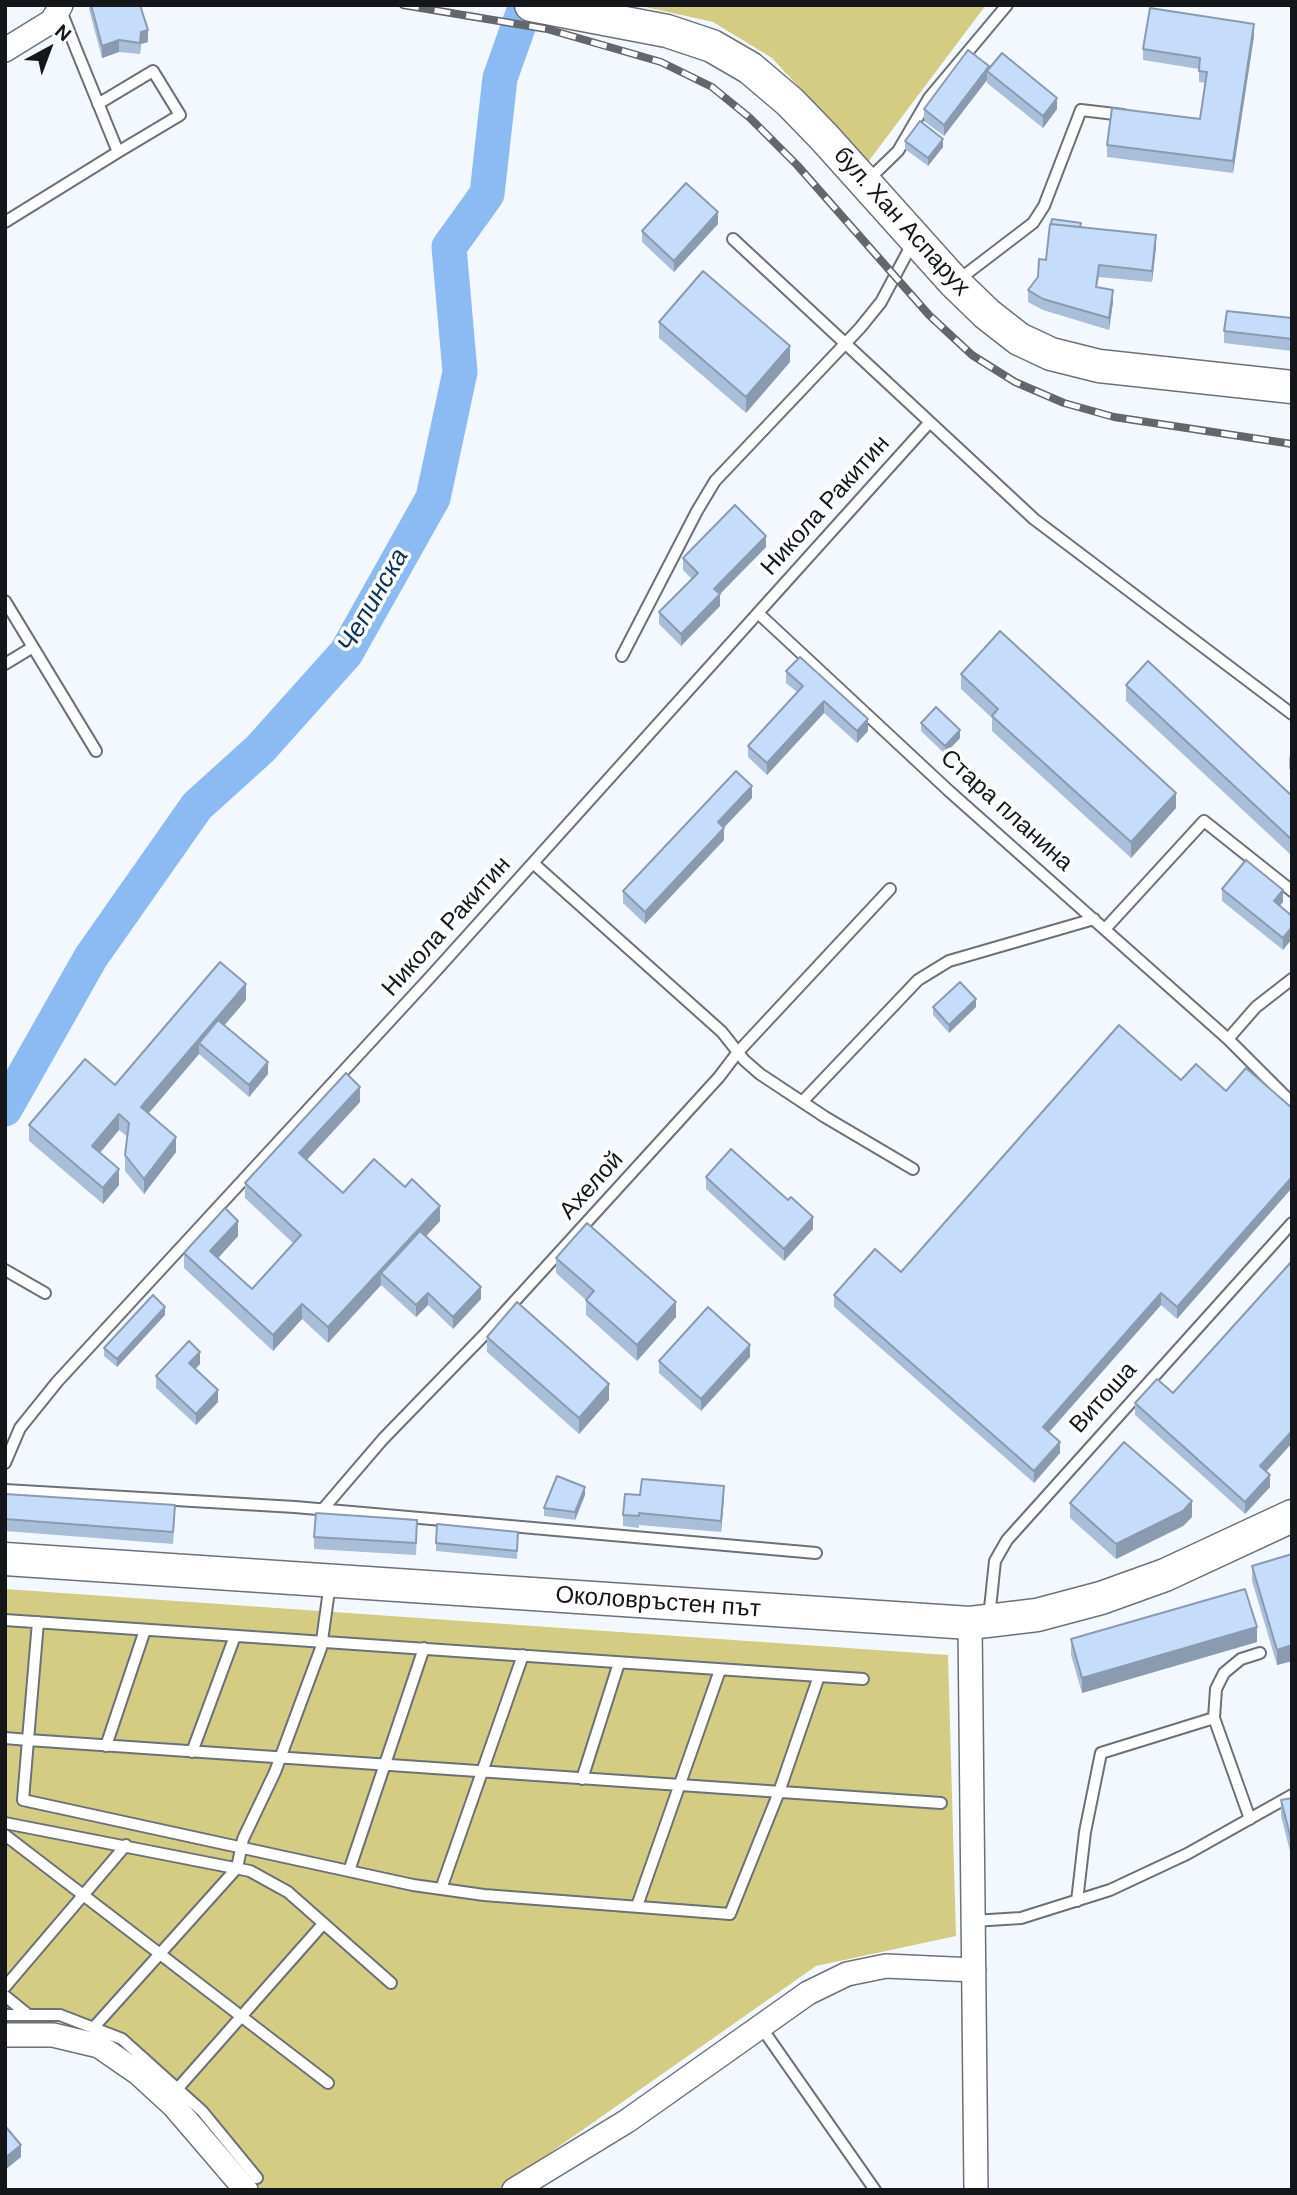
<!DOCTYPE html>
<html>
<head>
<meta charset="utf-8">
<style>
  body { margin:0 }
  #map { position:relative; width:1297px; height:2195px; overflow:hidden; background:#f3f8fe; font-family:"DM Sans",sans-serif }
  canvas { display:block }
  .frame { position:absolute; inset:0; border:7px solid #141619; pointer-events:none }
  .north { position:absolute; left:14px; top:14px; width:70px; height:70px; -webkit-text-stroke:5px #fff; paint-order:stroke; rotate:41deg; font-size:19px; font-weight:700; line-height:28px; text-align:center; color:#141619 }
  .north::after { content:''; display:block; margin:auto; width:24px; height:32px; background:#141619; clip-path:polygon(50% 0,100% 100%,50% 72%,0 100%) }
</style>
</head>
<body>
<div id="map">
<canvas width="1297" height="2195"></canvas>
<div class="frame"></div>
<div class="north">N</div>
</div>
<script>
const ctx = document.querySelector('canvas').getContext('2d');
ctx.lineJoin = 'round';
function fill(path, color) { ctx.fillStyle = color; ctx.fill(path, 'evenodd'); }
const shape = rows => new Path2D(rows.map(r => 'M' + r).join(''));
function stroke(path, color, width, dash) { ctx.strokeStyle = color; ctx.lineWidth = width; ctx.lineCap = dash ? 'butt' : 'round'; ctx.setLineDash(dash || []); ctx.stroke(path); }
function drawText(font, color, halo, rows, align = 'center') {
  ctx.font = font + ' "DM Sans",sans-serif'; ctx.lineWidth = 7; ctx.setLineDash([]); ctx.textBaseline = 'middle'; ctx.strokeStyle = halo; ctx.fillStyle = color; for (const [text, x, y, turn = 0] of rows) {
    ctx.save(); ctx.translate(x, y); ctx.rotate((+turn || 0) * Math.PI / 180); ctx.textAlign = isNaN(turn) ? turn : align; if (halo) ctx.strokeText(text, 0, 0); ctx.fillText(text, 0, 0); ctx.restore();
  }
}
const green = shape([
  [636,5,986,5,868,162,772,58,713,22],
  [5,1589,948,1655,956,1936,816,1966,497,2190,254,2190,88,2032,54,2019,5,2018]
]);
const river = shape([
  [5,1109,91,957,197,806,260,749,346,653,433,498,460,372,449,247,487,194,500,78,526,5]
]);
const lane = shape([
  [60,8,76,49,118,152,180,115,153,71,98,104],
  [867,181,898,151,929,98,1007,5],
  [5,222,118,152],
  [733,239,1034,519,1292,714],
  [957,281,1033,223,1044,206,1081,110,1123,115],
  [5,601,96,751],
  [758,613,949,791,1228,1039,1292,1103],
  [622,656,697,511,715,481,860,328,881,302,913,242],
  [5,664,33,647],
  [533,863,722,1032,744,1060,760,1074,825,1117,913,1169],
  [1105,929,1204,821,1292,891],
  [1228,1039,1256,1007,1292,979],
  [802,1102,918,980,949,961,1094,919],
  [5,1270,45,1293],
  [5,1463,20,1428,57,1382,433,974,929,423],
  [5,1490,295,1507,816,1553],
  [323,1509,383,1439,483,1336,719,1077,738,1052,890,889],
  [989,1618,995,1561,1007,1540,1292,1223],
  [5,1620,863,1679],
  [38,1622,28,1740,941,1803],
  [5,1738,28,1740,23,1800,413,1885,484,1895,730,1914,779,1792,819,1676],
  [106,1746,145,1630],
  [192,1752,235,1636],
  [582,1779,619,1663],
  [1250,1819,1214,1718,1216,1689,1224,1673,1241,1659,1260,1653],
  [5,1823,250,1871,288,1892,391,1983],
  [5,1835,328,2083],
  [349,1871,424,1648],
  [441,1889,523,1655],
  [1077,1901,1085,1832,1101,1753,1214,1718],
  [637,1906,720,1670],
  [973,1921,1021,1918,1110,1890,1187,1854,1292,1795],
  [5,1987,126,1845],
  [5,1996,26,2013],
  [5,2015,60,2015,122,2039,202,2111,257,2178],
  [95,2026,237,1868,243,1839,275,1772,321,1648,330,1583],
  [761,2027,875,2190],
  [179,2087,323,1924]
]);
const street = shape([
  [5,50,52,21,61,5],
  [970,1623,976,2190],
  [5,2035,53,2035,99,2046,138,2073,174,2106,246,2190],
  [514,2190,627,2121,808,1993,847,1974,886,1966,974,1970]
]);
const secondary = shape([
  [531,5,667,31,712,46,750,68,790,102,824,137,955,283,987,314,1019,339,1051,354,1099,366,1292,387],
  [5,1559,970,1623,1037,1615,1101,1598,1165,1575,1292,1516]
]);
const rail = shape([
  [403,5,547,29,661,62,712,87,750,118,797,165,929,315,972,355,1015,382,1064,403,1114,417,1292,444]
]);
const wall = shape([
  [89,5,140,5,148,42,141,44,140,54,119,52,102,58,89,9],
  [1254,36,1233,173,1107,157,1107,145,1200,119,1206,83,1199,82,1199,69,1143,60,1143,49],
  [989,68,1057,109,1043,128,987,83,987,80,944,136,924,121,924,109],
  [905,141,943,147,928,166,905,149],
  [718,224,674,272,642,242,642,231],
  [1051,224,1080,227,1156,247,1152,282,1099,277,1097,287,1113,302,1109,330,1043,310,1028,302,1028,290,1038,277,1046,260],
  [1292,318,1292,351,1224,343,1224,331],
  [659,322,790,362,746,413,659,338],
  [766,547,720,594,720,606,681,646,659,624,659,612,692,579,683,570,683,558],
  [786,671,868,731,857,743,824,713,767,775,748,757,748,746,797,692,786,683],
  [961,674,1176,808,1131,858,992,731,992,718,961,689],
  [1126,685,1292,796,1291,855,1126,701],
  [921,723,960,738,945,754,921,731],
  [1292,754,1292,771,1289,769,1289,757],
  [752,798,724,827,724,840,645,924,623,903,623,891],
  [1222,889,1283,902,1279,906,1292,916,1283,950,1222,901],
  [246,1000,224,1025,268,1074,249,1097,199,1054,149,1113,176,1152,144,1194,125,1171,125,1155,128,1137,119,1130,100,1153,119,1185,103,1204,29,1141,29,1125,115,1085],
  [933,1007,976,1007,949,1033,933,1015],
  [1181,1080,1177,1319,1161,1305,1049,1432,1060,1453,1034,1483,834,1307,834,1295,901,1272],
  [360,1102,307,1160,343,1193,440,1221,426,1236,481,1299,453,1329,428,1305,416,1317,381,1285,328,1343,302,1319,273,1351,184,1268,184,1253,238,1236,218,1258,252,1289,294,1244,245,1198,245,1183],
  [706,1177,788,1200,813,1229,784,1261,706,1189],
  [556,1258,676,1317,637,1361,586,1315,586,1300,556,1273],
  [1292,1261,1292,1443,1266,1472,1270,1487,1245,1514,1135,1415,1135,1403,1173,1393],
  [165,1315,117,1367,104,1356,104,1348],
  [487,1337,609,1400,579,1434,487,1352],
  [750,1357,701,1411,659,1373,659,1361],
  [200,1364,195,1369,218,1402,196,1425,156,1388,156,1376],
  [5,1494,175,1517,173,1544,5,1531],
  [585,1495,575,1520,544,1516,544,1508],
  [640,1495,724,1498,721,1532,639,1525,639,1528,623,1526,623,1515],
  [1070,1503,1192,1517,1183,1526,1116,1559,1070,1518],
  [417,1532,416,1555,314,1549,314,1537],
  [518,1539,517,1559,436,1551,436,1543],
  [1292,1554,1292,1661,1277,1665,1252,1581,1252,1566],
  [1071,1639,1257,1642,1082,1693,1071,1655],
  [1292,1798,1292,1859,1281,1816,1281,1800]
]);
const shadedWall = shape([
  [1254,24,1254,36,1233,173,1233,161],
  [148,30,148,42,141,44,140,54,141,32],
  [119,40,119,52,102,58,102,46],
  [989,66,989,72,987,71,987,80,944,136,944,125],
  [1057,98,1057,109,1043,128,1043,116],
  [943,139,943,147,928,166,928,158],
  [718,212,718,224,674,272,674,261],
  [1156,235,1156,247,1152,282,1152,271],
  [1113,290,1113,302,1109,330,1109,318],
  [790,346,790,362,746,413,746,397],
  [766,536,766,547,720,594,720,606,681,646,681,634,714,589],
  [824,701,824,713,767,775,767,763],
  [868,719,868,731,857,743,857,731],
  [960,730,960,738,945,754,945,746],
  [752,786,752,798,718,834,718,822],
  [1176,793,1176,808,1131,858,1131,842],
  [724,828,724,840,645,924,645,912],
  [1292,838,1292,854,1291,855,1291,839],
  [1283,890,1283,902,1274,913,1274,901],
  [1292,927,1292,939,1283,950,1283,938],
  [246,984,246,1000,205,1048,199,1043,199,1054,141,1122,141,1107],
  [976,999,976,1007,949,1033,949,1025],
  [268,1062,268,1074,249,1097,249,1085],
  [360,1087,360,1102,299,1168,299,1153],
  [119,1114,119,1130,92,1162,92,1146],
  [176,1137,176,1152,144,1194,144,1179],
  [119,1169,119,1185,103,1204,103,1188],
  [1292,1177,1292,1188,1177,1319,1177,1307],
  [440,1206,440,1221,387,1279,381,1273,381,1285,328,1343,328,1327],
  [813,1217,813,1229,784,1261,784,1249],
  [238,1221,238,1236,210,1267,210,1251],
  [481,1287,481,1299,453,1329,453,1317],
  [428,1293,428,1305,416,1317,416,1305],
  [1161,1293,1161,1305,1043,1439,1043,1427],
  [676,1302,676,1317,637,1361,637,1345],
  [302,1304,302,1319,273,1351,273,1335],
  [165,1307,165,1315,117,1367,117,1359],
  [750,1345,750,1357,701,1411,701,1399],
  [200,1352,200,1364,189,1375,189,1363],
  [609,1384,609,1400,579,1434,579,1418],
  [218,1390,218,1402,196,1425,196,1414],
  [1292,1431,1292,1443,1260,1478,1260,1466],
  [1060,1442,1060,1453,1034,1483,1034,1471],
  [1270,1475,1270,1487,1245,1514,1245,1502],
  [724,1486,724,1498,721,1532,721,1521],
  [585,1487,585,1495,575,1520,575,1512],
  [1192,1501,1192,1517,1183,1526,1116,1559,1116,1544],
  [1257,1627,1257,1642,1082,1693,1082,1678],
  [1292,1645,1292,1661,1277,1665,1277,1650],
  [21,2145,21,2157,5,2170,5,2158]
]);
const building = shape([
  [91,5,140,5,148,30,141,32,140,43,119,40,102,46,91,5],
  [1150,8,1254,24,1233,161,1107,145,1112,108,1200,119,1207,72,1199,71,1200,58,1143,49,1150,8],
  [968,50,989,66,944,125,924,109,968,50],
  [1002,53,1057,98,1043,116,987,71,1002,53],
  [920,121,943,139,928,158,905,141,920,121],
  [686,183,718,212,674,261,642,231,686,183],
  [1052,219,1081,223,1080,227,1051,224,1052,219],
  [1050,224,1156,235,1152,271,1099,265,1096,287,1113,290,1109,318,1043,299,1028,290,1038,277,1039,259,1046,260,1050,224],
  [703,271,790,346,746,397,659,322,703,271],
  [1227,311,1292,318,1292,339,1224,331,1227,311],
  [735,505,766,536,714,589,720,594,681,634,659,612,698,573,683,558,735,505],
  [1000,631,1176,793,1131,842,992,716,998,709,961,674,1000,631],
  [800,657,868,719,857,731,824,701,767,763,748,746,803,686,786,671,800,657],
  [1148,661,1292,796,1292,838,1291,839,1126,685,1148,661],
  [936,707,960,730,945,746,921,723,936,707],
  [736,771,752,786,718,822,724,828,645,912,623,891,736,771],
  [1246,860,1283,890,1274,901,1292,916,1292,927,1283,938,1222,889,1246,860],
  [220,962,246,984,141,1107,176,1137,144,1179,125,1155,129,1123,119,1114,92,1146,119,1169,103,1188,29,1125,85,1059,115,1085,220,962],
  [960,982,976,999,949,1025,933,1007,960,982],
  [218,1020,268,1062,249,1085,199,1043,218,1020],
  [1119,1025,1181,1080,1196,1064,1226,1091,1246,1068,1292,1108,1292,1177,1177,1307,1161,1293,1043,1427,1060,1442,1034,1471,834,1295,875,1249,901,1272,1119,1025],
  [346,1073,360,1087,299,1153,343,1193,374,1159,405,1187,412,1179,440,1206,328,1327,302,1304,273,1335,184,1253,225,1208,238,1221,210,1251,252,1289,301,1235,245,1183,346,1073],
  [731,1149,788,1200,791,1197,813,1217,784,1249,706,1177,731,1149],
  [587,1223,676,1302,637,1345,586,1300,594,1291,556,1258,587,1223],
  [420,1231,481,1287,453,1317,428,1293,416,1305,381,1273,420,1231],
  [1292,1261,1292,1431,1260,1466,1270,1475,1245,1502,1135,1403,1157,1379,1173,1393,1292,1261],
  [153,1295,165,1307,117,1359,104,1348,153,1295],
  [517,1302,609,1384,579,1418,487,1337,517,1302],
  [708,1307,750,1345,701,1399,659,1361,708,1307],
  [189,1341,200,1352,189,1363,218,1390,196,1414,156,1376,189,1341],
  [1124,1442,1192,1501,1183,1511,1116,1544,1070,1503,1124,1442],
  [557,1476,585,1487,575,1512,544,1508,557,1476],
  [642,1479,724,1486,721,1521,639,1513,639,1516,623,1515,625,1494,640,1495,642,1479],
  [5,1494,175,1505,173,1532,5,1519,5,1494],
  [316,1513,417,1520,416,1543,314,1537,316,1513],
  [437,1524,518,1532,517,1551,436,1543,437,1524],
  [1292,1554,1292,1645,1277,1650,1252,1566,1292,1554],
  [1245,1589,1257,1627,1082,1678,1071,1639,1245,1589],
  [1292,1798,1292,1843,1281,1800,1292,1798],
  [5,2126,21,2145,5,2158,5,2126]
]);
const streetNames = [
  ["бул. Хан Аспарух",901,222,48],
  ["Никола Ракитин",826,506,-48],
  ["Стара планина",1006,811,42],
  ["Никола Ракитин",447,927,-48],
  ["Ахелой",592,1186,-48],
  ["Витоша",1104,1398,-48],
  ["Околовръстен път",658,1603,4]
];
const waterNames = [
  ["Чепинска",374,601,-60]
];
fill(green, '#d3cc82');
stroke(river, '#8cbbf4', 35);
stroke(lane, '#6b7177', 14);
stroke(street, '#6b7177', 26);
stroke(secondary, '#6b7177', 35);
stroke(lane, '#fff', 10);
stroke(street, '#fff', 23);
stroke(secondary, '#fff', 32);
stroke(rail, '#63666b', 8);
stroke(rail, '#fff', 5, [16]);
fill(wall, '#a9bed8');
fill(shadedWall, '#8a9bb0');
fill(building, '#c5ddfb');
stroke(building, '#8a9bb0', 2);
drawText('24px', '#141619', '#fff', streetNames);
drawText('italic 26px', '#07325e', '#fff', waterNames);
</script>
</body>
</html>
